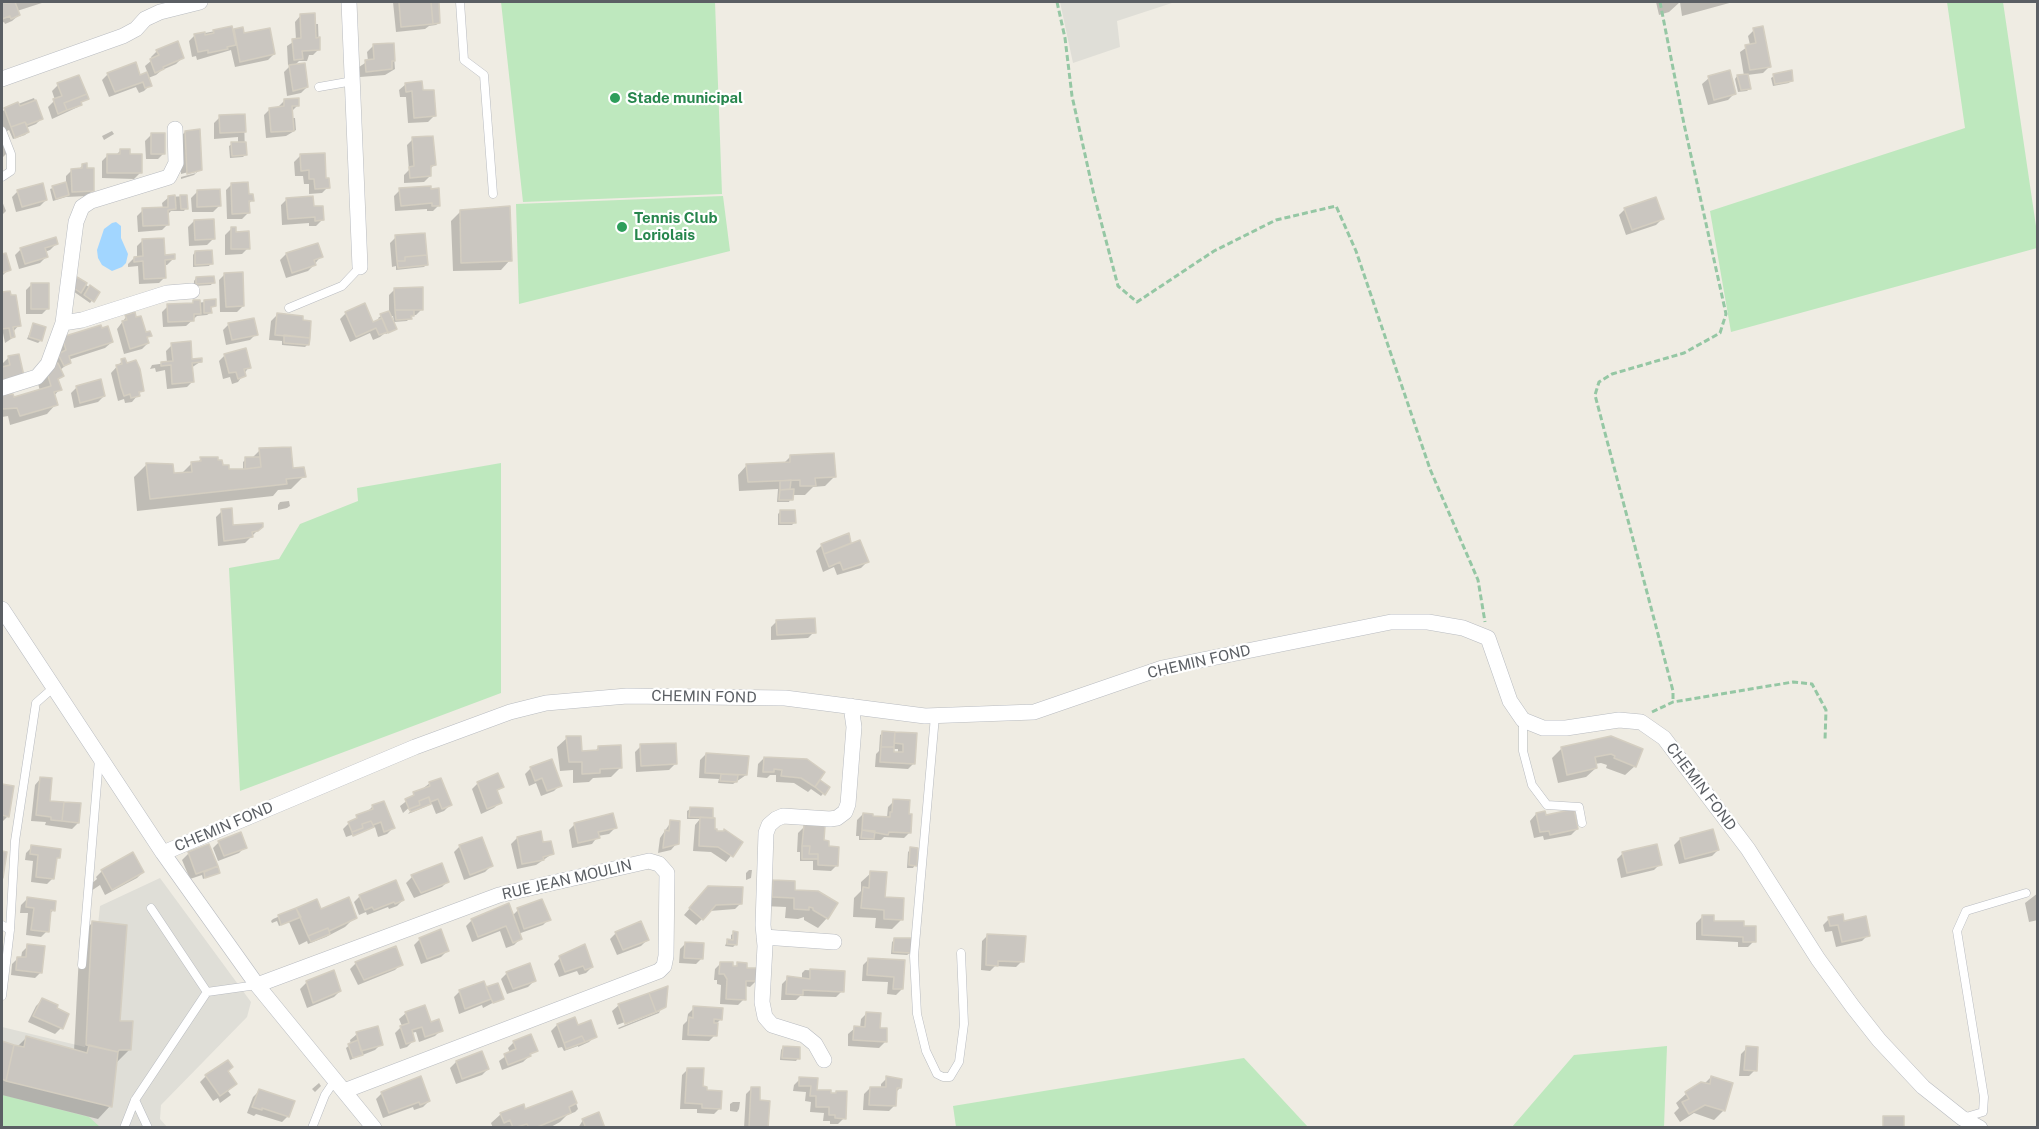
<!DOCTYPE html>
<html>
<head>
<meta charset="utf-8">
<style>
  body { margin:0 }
  #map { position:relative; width:2039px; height:1129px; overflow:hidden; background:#efece3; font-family:"Public Sans",sans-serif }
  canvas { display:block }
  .frame { position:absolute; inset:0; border:3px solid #5b5f64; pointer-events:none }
</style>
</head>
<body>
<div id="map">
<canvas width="2039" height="1129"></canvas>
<div class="frame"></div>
</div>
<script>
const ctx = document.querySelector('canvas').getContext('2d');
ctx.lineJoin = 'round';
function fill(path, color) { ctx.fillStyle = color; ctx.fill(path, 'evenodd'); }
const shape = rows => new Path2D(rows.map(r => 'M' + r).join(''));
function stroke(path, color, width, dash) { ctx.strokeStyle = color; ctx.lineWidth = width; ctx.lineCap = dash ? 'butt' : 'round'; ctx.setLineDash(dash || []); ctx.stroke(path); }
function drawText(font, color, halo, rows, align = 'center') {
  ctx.font = font + ' "Public Sans",sans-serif'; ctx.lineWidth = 4.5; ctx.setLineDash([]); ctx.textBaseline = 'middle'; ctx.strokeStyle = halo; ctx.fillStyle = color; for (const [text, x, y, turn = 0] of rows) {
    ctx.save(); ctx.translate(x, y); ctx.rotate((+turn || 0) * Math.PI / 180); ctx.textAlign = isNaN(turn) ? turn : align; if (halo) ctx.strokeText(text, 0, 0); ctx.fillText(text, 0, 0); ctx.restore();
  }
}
const industrial = shape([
  [1060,2,1175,2,1117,21,1120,47,1073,63],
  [160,878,251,1002,247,1017,161,1105,160,1119,167,1127,2,1128,2,1027,85,1047,100,906]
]);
const green = shape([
  [501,2,715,2,722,194,523,202],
  [1947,2,2003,2,2037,233,2037,248,1731,332,1710,211,1965,128],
  [723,196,730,251,519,304,516,204],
  [501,463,501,693,240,791,229,568,279,559,300,524,358,501,357,488],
  [1667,1046,1664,1127,1512,1127,1574,1055],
  [1244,1058,1308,1127,956,1127,953,1106],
  [2,1095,89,1117,100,1127,2,1127]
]);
const water = shape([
  [116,222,121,226,121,238,128,254,126,263,122,267,112,271,102,265,98,258,97,250,104,229,112,223]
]);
const shadow = shape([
  [2,2,4,5,8,4,7,2,45,2,17,11,19,15,12,21,5,24,4,22,2,23],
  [393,2,419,2,419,5,439,23,436,25,429,26,425,29,396,32],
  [1656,2,1733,2,1682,16,1680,2,1669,12,1659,15],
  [301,15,314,24,318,24,319,49,313,55,309,55,307,61,299,61,294,66,307,87,301,93,287,96,284,72,291,65,288,65,287,46,296,40,295,22],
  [231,28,232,31,242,29,243,35,274,54,268,60,235,67,231,50,197,60,196,56,192,57,189,41,195,35,203,35,205,33],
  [1754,30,1769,67,1763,73,1747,75,1749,89,1747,91,1738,92,1735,79,1737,76,1744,76,1740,52,1750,45,1748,36],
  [393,44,395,69,385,75,360,77,359,67,368,61,367,52,373,46],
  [157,51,182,58,176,64,162,70,156,75,148,78,150,85,144,91,139,93,136,87,109,97,102,80,108,74,140,77,148,74,145,66,152,60,151,57],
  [1774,76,1791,80,1789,83,1773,86,1771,78],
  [1709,78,1734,94,1728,100,1708,105,1702,84],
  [406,84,422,92,434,116,428,122,408,123,406,97,400,97,399,90],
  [58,85,87,99,80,103,78,107,52,119,48,107,55,100,52,91],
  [34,98,42,118,36,124,26,128,28,132,25,135,13,139,9,130,5,132,2,123,2,112,5,109],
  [284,101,298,105,291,112,292,118,295,118,296,130,286,136,266,138,264,115,270,109,278,107],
  [244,116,245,155,243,157,230,158,229,146,232,144,238,143,238,137,214,139,214,123,220,117],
  [112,131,114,134,104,140,102,136],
  [185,132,200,169,194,175,181,179,181,177,196,173,196,170,181,174,179,138],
  [151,135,164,153,158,159,146,159,145,141],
  [2,139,7,153,2,158],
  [413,139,434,165,429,170,430,176,424,182,404,183,404,175,409,170,407,145],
  [120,151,128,155,140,173,134,179,102,178,102,161,108,155,116,155],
  [300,156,325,180,328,187,322,193,309,194,309,184,304,184,303,176,295,176,294,162],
  [83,165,93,190,87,196,66,197,53,201,50,189,66,183,66,176,72,170,78,170],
  [232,184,252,200,248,205,248,213,242,219,227,219,226,190],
  [400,190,439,205,433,211,427,211,427,209,395,211,394,196],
  [18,191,46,200,40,206,16,212,12,197],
  [197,192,219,206,213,212,192,212,191,198],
  [186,196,186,208,184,211,171,211,167,215,168,224,162,230,138,232,137,216,143,210,163,209,162,203,169,197],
  [287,199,313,208,322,220,316,226,309,226,309,223,282,225,281,205],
  [2,201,6,211,2,215],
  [1625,209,1662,219,1656,225,1626,235,1619,215],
  [460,212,510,260,501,270,453,271,451,221],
  [194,221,213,239,207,245,189,246,188,227],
  [231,229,248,248,242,254,225,255,225,235],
  [396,237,426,265,424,267,396,270,396,266,392,267,390,243],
  [143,240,164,257,173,259,167,265,164,265,165,277,159,283,139,284,138,266,128,267,128,264,134,258,137,258,137,246],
  [56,244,50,250,45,252,46,257,40,263,19,269,15,255,21,249],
  [317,244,321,256,314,265,308,271,286,278,280,260,286,254],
  [195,252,211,263,209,266,193,267,193,255],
  [5,255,9,269,2,276,2,256],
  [225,274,243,306,237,312,220,312,219,280],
  [196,278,213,282,211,285,194,286,194,281],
  [77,279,98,293,90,303,70,289],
  [32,284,48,308,42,314,26,314,26,290],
  [395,289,422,309,416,315,412,315,407,321,394,322,393,316,389,316,395,329,386,334,385,333,380,337,373,340,370,333,350,342,340,319,346,313,373,324,380,321,378,318,381,316,389,312,389,295],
  [9,292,19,325,13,332,14,337,5,343,3,333,2,333,2,294],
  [214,301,215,306,210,308,210,313,207,315,197,316,186,326,163,327,162,312,168,306],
  [277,315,308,344,305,347,282,345,282,341,269,340,271,321],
  [126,317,145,334,150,335,146,339,148,343,142,349,124,354,117,329],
  [229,324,256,334,250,340,226,345,223,330],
  [33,325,41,340,38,343,27,339],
  [100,327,112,342,105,348,68,360,69,363,60,370,63,375,57,381,60,389,54,396,56,404,47,414,10,425,8,416,2,417,2,396,12,396,13,399,40,391,37,380,57,344],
  [172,345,191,360,200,362,191,368,193,381,187,387,167,389,165,370,156,372,155,368,150,369,152,365,167,363,166,351],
  [18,355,2,385,3,363,9,357],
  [225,355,249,367,238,382,232,384,230,377,223,379,219,361],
  [122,361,142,390,132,402,125,403,124,399,118,401,111,373],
  [77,387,104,396,98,402,74,408,71,393],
  [260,450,304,476,291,489,278,490,273,496,137,511,134,477,147,464,172,475,181,474,192,463,197,463,201,459,227,471,243,470,243,462,246,459,251,459],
  [791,456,834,477,825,486,813,487,805,495,792,495,789,502,777,502,778,489,739,491,738,475,747,465,783,464],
  [289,501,290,506,287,508,278,510,278,505,280,502],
  [222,511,231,526,262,526,245,543,218,546,216,517],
  [780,512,794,523,792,525,778,525,778,514],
  [848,535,850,545,867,562,861,568,837,575,834,567,823,572,816,551,822,545],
  [777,621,814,632,808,638,771,640,771,627],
  [883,733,916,735,914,763,908,769,875,767,876,754,879,751,880,735],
  [893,749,898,749,898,753,892,753],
  [567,738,581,752,594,752,599,747,620,768,611,777,593,778,589,782,573,783,573,770,560,771,557,747],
  [1611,738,1635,766,1625,775,1606,768,1607,765,1601,763,1595,764,1596,768,1586,777,1558,783,1552,758,1562,748],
  [641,746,675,764,669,770,636,772,635,752],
  [706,754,746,775,733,784,718,783,719,779,699,778,700,760],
  [764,758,818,780,828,788,821,796,811,789,808,792,794,783,776,782,776,775,770,775,767,778,757,777,758,764],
  [531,768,560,785,554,791,541,796,536,783,529,786,525,774],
  [41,778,49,802,78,823,72,829,45,825,46,822,31,821,35,785],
  [430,783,450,805,444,811,436,814,432,804,408,814,416,805,414,803,403,813,400,806],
  [478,783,502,787,496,792,500,802,494,808,481,814,472,789],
  [2,786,13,788,8,816,2,822],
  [894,801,910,832,904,838,884,837,881,840,859,840,859,836,856,836,857,820,863,814,872,817,887,817,888,807],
  [383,803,393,828,387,834,378,837,375,827,346,837,343,829,349,823,366,813,372,807],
  [690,809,712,810,715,833,741,843,726,862,711,852,693,851,695,825,700,819,687,819,687,811],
  [1536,814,1545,817,1577,829,1571,835,1544,840,1543,836,1534,838,1530,821],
  [671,822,677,843,671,850,658,853,660,838],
  [575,824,615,828,609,834,598,836,592,844,572,848,569,830],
  [804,827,827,848,837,865,831,871,813,870,813,861,800,861,800,852,797,852,798,833],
  [517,838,542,844,552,854,536,865,517,869,511,844],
  [1680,839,1718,850,1712,856,1679,864,1674,845],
  [219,842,245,847,239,853,218,861,213,848],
  [208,846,218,872,203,879,202,875,190,879,182,860,188,854],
  [460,846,491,866,485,872,464,880,454,852],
  [32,847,58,857,55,861,53,878,47,884,31,882,33,861,25,860,26,853],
  [911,849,915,865,913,868,907,868,908,852],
  [1623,853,1660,864,1654,870,1621,878,1617,859],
  [441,865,448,881,442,887,414,898,406,883,412,877],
  [749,870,752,870,751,878,746,880,746,873],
  [102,871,143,872,137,878,105,895,100,885,91,891,91,884,97,879,96,877],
  [871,873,884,899,901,920,892,929,875,928,876,918,853,917,854,898,861,891,861,882],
  [773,881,793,892,827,918,818,928,804,920,804,917,798,919,785,918,786,907,763,906,764,891],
  [2038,893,2038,920,2029,922,2025,903],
  [702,894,741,903,735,909,710,911,696,925,684,915],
  [360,896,403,900,397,906,389,909,388,907,367,915,366,912,359,915,354,902],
  [27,899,54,910,49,914,47,931,41,937,26,935,28,913,20,913,21,905],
  [316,901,320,911,355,917,345,927,326,937,308,944,307,941,299,945,289,922,279,926,277,921,272,923,271,921,273,919],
  [518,910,549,919,543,925,518,934,520,939,514,945,506,948,500,931,472,942,466,926,472,920,512,916],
  [1702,917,1713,923,1742,927,1754,941,1748,947,1738,947,1738,942,1696,940,1696,923],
  [1829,919,1843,922,1868,935,1862,941,1836,947,1832,931,1825,932,1823,925],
  [92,923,119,1022,130,1049,117,1062,110,1106,98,1119,2,1095,2,1043,17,1047,26,1038,74,1051,80,935],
  [616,933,647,940,641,946,617,955,610,939],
  [734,933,736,944,733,947,725,946,727,941,731,941,731,935],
  [988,935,1022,961,1016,967,995,966,990,971,981,970,982,941],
  [420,939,447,951,441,957,421,964,414,945],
  [895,939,910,953,907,955,891,954,892,942],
  [686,943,702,958,696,964,679,963,680,949],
  [28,946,41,972,35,978,11,975,12,964,18,958,21,958,22,952],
  [560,958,592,967,586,973,579,975,577,971,559,977,554,964],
  [869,959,904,961,902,989,896,995,887,994,888,982,862,981,863,965],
  [356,963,401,964,395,970,358,985,350,969],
  [721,963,734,967,738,964,756,981,750,987,745,986,744,999,738,1005,720,1004,721,985,717,984,717,980,714,980,715,969],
  [805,970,843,972,842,991,836,997,800,996,796,1000,781,1000,782,984,788,978,802,980,802,973],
  [333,972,340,991,334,997,307,1008,300,989,306,983],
  [507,973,534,981,528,987,507,994,501,979],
  [486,989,502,998,483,1008,482,1005,459,1014,454,997,460,991],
  [42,1000,61,1028,55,1034,28,1022,36,1006],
  [619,1005,665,1007,661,1010,661,1008,617,1025,612,1011],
  [694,1008,721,1019,716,1024,715,1035,709,1041,682,1040,683,1025,687,1021,688,1014],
  [660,1011,659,1013,619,1029,618,1028],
  [406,1013,430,1024,441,1030,435,1036,419,1042,416,1032,411,1033,413,1041,407,1047,400,1049,395,1033,402,1026,399,1019],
  [867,1013,885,1042,879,1048,848,1046,848,1034,855,1028,860,1028,861,1019],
  [574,1019,577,1027,595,1036,589,1042,578,1047,578,1046,564,1051,562,1047,558,1048,551,1031,557,1025],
  [357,1034,381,1044,375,1050,350,1060,346,1048,351,1044,350,1040],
  [514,1042,536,1050,523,1062,502,1070,499,1061,510,1053,508,1048],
  [783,1047,798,1058,796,1061,780,1060,781,1050],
  [1747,1048,1755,1070,1749,1076,1739,1076,1741,1054],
  [456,1062,488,1069,482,1075,456,1084,450,1068],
  [688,1069,720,1108,714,1114,697,1113,697,1109,680,1109,682,1075],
  [226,1072,235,1084,228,1091,231,1095,220,1103,218,1098,213,1101,200,1082,206,1076],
  [1711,1077,1724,1110,1714,1120,1694,1113,1680,1122,1674,1113,1679,1108,1676,1103,1686,1094,1702,1084,1704,1084],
  [887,1078,900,1088,896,1092,895,1105,889,1111,863,1110,864,1094,870,1088,881,1089,881,1084],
  [800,1079,816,1079,815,1091,835,1094,837,1092,844,1118,838,1124,830,1124,830,1121,823,1121,824,1113,810,1112,811,1102,805,1101,806,1092,793,1091,794,1085],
  [319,1083,321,1086,315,1092,312,1089],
  [752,1088,758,1102,767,1128,744,1128,746,1094],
  [259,1091,288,1116,282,1122,256,1114,254,1116,247,1113,253,1097],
  [382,1093,429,1101,423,1107,414,1110,413,1107,383,1118,376,1099],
  [733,1102,740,1102,739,1109,737,1112,730,1111,730,1104],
  [576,1103,578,1109,575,1112,567,1115,560,1122,549,1128,493,1128,491,1123,501,1114],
  [583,1120,604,1128,578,1128]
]);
const building = shape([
  [2,2,5,3,15,2,20,15,11,19,10,16,2,19,2,2],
  [399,2,431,2,433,24,401,27,399,2],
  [431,2,439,2,440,23,433,24,431,2],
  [315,13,316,38,320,37,320,50,302,51,303,59,294,60,292,39,301,38,300,14,315,13],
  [232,26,236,45,227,47,228,49,208,53,208,50,198,52,194,34,205,32,205,35,214,33,213,30,232,26],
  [1763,26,1771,67,1750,70,1745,45,1756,43,1753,28,1763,26],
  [243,27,244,33,270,28,275,54,240,62,234,29,243,27],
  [178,41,184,58,163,67,164,69,155,73,150,59,159,55,156,50,178,41],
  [394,43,395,61,392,61,392,69,366,72,365,60,374,59,373,44,394,43],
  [136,62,140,75,147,72,152,86,145,88,143,82,115,92,107,73,136,62],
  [305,63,308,87,293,91,289,65,305,63],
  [1730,70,1736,94,1714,100,1708,76,1730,70],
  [1792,70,1793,81,1775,84,1773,74,1792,70],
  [1748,74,1751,89,1741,90,1737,75,1748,74],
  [79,75,87,94,64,103,67,110,58,114,53,99,62,96,57,83,79,75],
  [422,81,423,90,434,90,436,116,414,118,412,91,406,92,405,83,422,81],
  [87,94,89,99,81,102,82,105,67,110,64,103,87,94],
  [299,98,299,106,292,106,294,131,271,132,269,108,284,106,284,99,299,98],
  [36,100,43,119,27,125,25,122,11,127,4,108,18,102,20,106,36,100],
  [245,114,246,132,220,133,219,115,245,114],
  [25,122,29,132,15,138,11,127,25,122],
  [200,129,202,170,187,174,185,131,200,129],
  [151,133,165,133,165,154,151,154,151,133],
  [433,136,436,165,431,166,431,176,410,178,409,167,414,166,412,137,433,136],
  [231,142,246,142,247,155,232,156,231,142],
  [120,149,130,149,130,154,142,154,142,173,107,173,107,154,120,154,120,149],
  [325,153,326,178,329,178,330,188,315,189,314,179,309,179,309,170,301,171,300,154,325,153],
  [87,163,87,168,94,168,94,191,72,192,71,169,82,168,82,164,87,163],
  [66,182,69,195,56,199,52,186,66,182],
  [248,182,249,194,253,194,254,201,249,201,250,213,232,214,231,183,248,182],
  [43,183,47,200,22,207,17,190,43,183],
  [431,186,431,189,439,188,440,206,432,206,432,203,401,206,399,188,431,186],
  [220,189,221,206,197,207,197,190,220,189],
  [175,195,176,209,168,210,169,225,143,226,142,208,168,207,168,196,175,195],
  [180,195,187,195,188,209,181,209,180,195],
  [313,196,314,206,323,206,324,220,315,221,315,217,288,219,286,198,313,196],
  [1656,197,1664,219,1632,230,1624,208,1656,197],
  [510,206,512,261,461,263,460,210,510,206],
  [214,219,215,239,195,240,194,220,214,219],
  [231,227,236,227,236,232,249,231,250,249,231,249,231,227],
  [425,233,427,255,405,257,405,261,397,261,395,235,425,233],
  [56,237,58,244,45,248,48,257,25,264,20,248,56,237],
  [164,238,165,255,175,254,175,259,165,260,166,278,144,279,143,261,134,262,134,257,143,256,142,239,164,238],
  [318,243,323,257,314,260,316,265,292,273,286,253,318,243],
  [212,250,213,264,195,265,195,251,212,250],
  [6,253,11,270,2,273,2,254,6,253],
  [427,255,428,265,398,268,397,261,405,261,405,257,427,255],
  [243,272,244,306,226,307,224,273,243,272],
  [214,276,215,283,196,284,196,277,214,276],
  [77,277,87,283,81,293,71,286,77,277],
  [31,283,49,283,49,309,31,309,31,283],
  [90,285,100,292,94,302,84,295,90,285],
  [423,287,423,310,395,310,394,288,423,287],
  [10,291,11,295,16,295,21,326,13,327,15,337,11,338,9,328,2,329,2,292,10,291],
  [216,299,216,306,211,307,212,313,204,313,204,300,216,299],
  [193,300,200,300,201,314,194,314,194,321,168,322,167,304,193,303,193,300],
  [365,303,373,322,382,318,388,332,379,335,376,328,356,337,345,312,365,303],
  [395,310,414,310,414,316,411,316,412,319,396,320,395,310],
  [389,311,397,329,388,333,380,314,389,311],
  [135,312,136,317,141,316,146,332,150,331,152,336,147,337,149,343,130,349,122,321,127,320,125,315,135,312],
  [277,313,303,316,303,320,311,321,310,338,275,335,277,313],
  [254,318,258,335,232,340,228,323,254,318],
  [33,323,46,327,42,341,29,337,33,323],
  [101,325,102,328,108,326,113,342,69,356,71,363,64,366,58,354,66,350,62,337,101,325],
  [284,335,310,338,309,345,284,343,284,335],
  [191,341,192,359,202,358,202,362,192,363,194,382,172,384,171,365,161,366,161,362,173,361,171,343,191,341],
  [246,348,251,368,244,369,246,376,238,379,236,372,229,373,224,354,246,348],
  [19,354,24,376,2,381,2,367,10,365,8,356,19,354],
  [125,358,127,363,136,360,140,369,144,391,139,392,140,396,131,398,130,394,124,396,121,387,116,365,122,364,121,359,125,358],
  [58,363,64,376,58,379,62,390,54,392,58,405,20,416,17,408,2,409,2,395,13,394,14,397,51,386,46,369,58,363],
  [101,379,105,396,80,403,76,386,101,379],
  [291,447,293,468,304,467,306,477,286,479,287,484,150,499,146,463,173,464,174,473,192,472,191,462,201,461,200,457,218,457,218,460,222,460,223,465,229,465,229,469,245,469,261,467,259,448,291,447],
  [834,453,836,477,815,478,816,486,800,486,800,480,748,482,746,464,790,462,790,455,834,453],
  [245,457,260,457,261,467,245,469,245,457],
  [791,480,790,489,780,490,780,481,791,480],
  [794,489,793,500,779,500,780,490,794,489],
  [232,508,233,525,263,523,263,527,258,531,252,532,253,537,224,541,221,509,232,508],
  [780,510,795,510,796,523,780,523,780,510],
  [849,533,851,543,824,554,821,544,849,533],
  [860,540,869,562,843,570,840,562,829,567,824,554,860,540],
  [815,618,816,633,777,635,776,620,815,618],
  [882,731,895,732,894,747,881,747,882,731],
  [895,732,917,733,915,764,880,762,881,747,894,747,894,752,903,752,903,744,894,743,895,732],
  [566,736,581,736,582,751,598,750,598,746,621,745,622,768,600,769,600,773,582,774,582,762,569,762,566,736],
  [1611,736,1643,749,1636,767,1614,758,1615,756,1611,754,1595,757,1597,768,1567,775,1561,747,1611,736],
  [676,743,677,764,641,766,640,744,676,743],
  [706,753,749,756,747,775,705,773,706,753],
  [764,757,807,759,825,772,815,787,801,778,781,776,782,770,774,769,774,772,763,772,764,757],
  [552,759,562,786,547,791,542,778,535,781,530,767,552,759],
  [498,773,504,787,497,790,502,803,487,809,477,782,498,773],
  [721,774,738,775,737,782,720,781,721,774],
  [40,777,52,778,50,801,64,802,62,821,51,820,51,817,36,815,40,777],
  [441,778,452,805,442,809,438,799,430,802,429,797,419,801,420,805,409,809,405,799,414,795,413,792,430,786,429,782,441,778],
  [820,780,830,787,825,795,815,787,820,780],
  [2,784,14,786,9,817,2,815,2,784],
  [429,797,431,804,411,812,409,809,420,805,419,801,429,797],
  [893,799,910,800,909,814,912,814,911,833,889,832,888,835,862,830,863,813,873,814,873,816,890,817,890,812,892,812,893,799],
  [384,801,395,828,384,832,381,822,373,825,371,821,362,824,363,828,352,832,348,822,357,818,356,815,373,809,372,805,384,801],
  [64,802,81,803,79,823,62,821,64,802],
  [690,807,713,808,713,818,689,817,690,807],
  [1574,809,1578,829,1550,835,1549,831,1540,832,1536,813,1545,811,1546,815,1574,809],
  [613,813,617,828,598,832,600,838,578,843,574,823,613,813],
  [700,817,715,818,715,829,717,829,717,831,724,831,724,829,743,842,733,857,718,847,699,846,700,817],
  [670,820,680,821,679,844,663,848,665,830,669,831,670,820],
  [371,821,374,827,353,836,352,832,363,828,362,824,371,821],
  [804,825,825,826,824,840,829,841,829,846,839,847,838,866,818,865,818,854,809,854,810,846,802,846,804,825],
  [1713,829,1719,850,1685,859,1680,838,1713,829],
  [862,830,875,831,874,839,861,838,862,830],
  [541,831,543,842,551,841,554,854,543,857,544,860,522,864,517,837,541,831],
  [241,832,247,848,224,856,218,841,241,832],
  [482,837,493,866,470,875,459,845,482,837],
  [209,844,218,866,196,874,188,852,209,844],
  [1657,844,1662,865,1627,873,1622,852,1657,844],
  [31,845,61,849,60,858,57,858,54,879,36,877,38,855,30,854,31,845],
  [802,846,810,846,809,854,818,854,818,859,802,859,802,846],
  [910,847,918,848,917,866,909,865,910,847],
  [2,851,7,852,3,878,2,878,2,851],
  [133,852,144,872,112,890,101,870,133,852],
  [442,863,449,882,421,893,411,875,442,863],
  [218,866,220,873,205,878,204,872,218,866],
  [870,871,887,872,885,897,904,898,903,920,884,919,884,910,861,908,863,887,869,888,870,871],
  [396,880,404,900,395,904,394,902,374,910,372,907,365,910,359,895,396,880],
  [773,880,795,881,795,890,818,891,838,903,828,919,813,910,813,908,809,907,809,910,794,909,794,898,772,897,773,880],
  [708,886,743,887,742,904,716,905,703,920,689,908,708,886],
  [27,897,56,901,55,911,51,910,49,932,31,930,34,908,26,907,27,897],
  [349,897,357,918,329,931,328,928,308,936,296,908,317,899,321,909,349,897],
  [542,899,551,920,524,929,517,908,542,899],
  [509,903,522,939,513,943,506,926,478,937,471,919,509,903],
  [296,908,301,917,281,925,278,915,296,908],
  [1843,914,1844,921,1866,916,1870,936,1842,942,1838,925,1830,926,1828,917,1843,914],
  [1702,915,1714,915,1714,921,1744,921,1744,926,1756,926,1756,942,1743,942,1743,937,1702,935,1702,915],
  [92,921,127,925,120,1021,133,1021,131,1050,119,1050,118,1052,86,1045,92,921],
  [641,921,649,940,623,950,615,932,641,921],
  [328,928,330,934,311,942,308,936,328,928],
  [441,929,449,951,427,959,419,938,441,929],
  [733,931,738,932,737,945,727,944,727,939,733,940,733,931],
  [987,934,1026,936,1024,962,998,961,998,966,986,965,987,934],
  [894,938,912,938,911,953,893,952,894,938],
  [685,942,704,943,703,959,684,958,685,942],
  [27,944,45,946,42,973,16,970,17,957,26,957,27,944],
  [585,944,593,967,585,970,583,966,565,972,559,956,585,944],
  [396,946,403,965,364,980,355,962,396,946],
  [868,958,905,960,903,989,893,989,894,977,867,975,868,958],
  [720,962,733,962,733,966,737,966,737,962,747,963,747,968,759,968,758,981,746,981,746,1000,726,999,727,979,724,974,719,974,720,962],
  [530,963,536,981,513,989,506,972,530,963],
  [810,969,845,971,844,992,803,990,803,995,786,994,787,976,810,979,810,969],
  [334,970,341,991,313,1003,306,981,334,970],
  [484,981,491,999,465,1009,459,990,484,981],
  [498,983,504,999,493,1003,486,987,498,983],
  [668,986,666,1007,656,1012,649,993,668,986],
  [649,993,656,1012,625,1024,618,1004,649,993],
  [42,998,58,1005,57,1008,69,1014,63,1029,33,1016,42,998],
  [425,1005,431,1022,439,1019,443,1031,425,1037,422,1027,412,1030,415,1041,406,1044,400,1026,409,1023,405,1012,425,1005],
  [693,1006,723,1008,722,1020,714,1019,714,1023,718,1023,717,1036,688,1035,689,1017,693,1018,693,1006],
  [866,1012,881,1013,880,1028,887,1028,887,1042,853,1040,854,1026,865,1027,866,1012],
  [575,1017,578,1025,591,1020,597,1037,585,1042,582,1036,564,1043,557,1024,575,1017],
  [378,1026,383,1045,361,1051,356,1032,378,1026],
  [531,1034,538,1051,530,1054,531,1056,508,1065,504,1054,516,1049,513,1041,531,1034],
  [26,1036,87,1053,89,1045,118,1052,112,1107,6,1081,14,1045,24,1047,26,1036],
  [582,1036,585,1042,566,1049,564,1043,582,1036],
  [358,1040,363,1055,353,1058,348,1044,358,1040],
  [2,1041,14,1045,6,1081,2,1079,2,1041],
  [783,1046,800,1047,800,1059,782,1058,783,1046],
  [1746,1046,1758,1047,1757,1071,1744,1070,1746,1046],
  [482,1051,489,1069,462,1079,456,1061,482,1051],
  [228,1060,233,1067,228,1071,237,1084,220,1096,205,1075,228,1060],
  [687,1068,704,1068,703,1086,707,1087,707,1090,722,1091,721,1109,702,1108,702,1104,685,1103,687,1068],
  [421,1076,430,1101,420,1105,419,1102,389,1113,381,1092,421,1076],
  [886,1076,902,1079,901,1088,897,1088,896,1106,869,1105,870,1087,886,1087,886,1076],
  [1711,1076,1733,1083,1725,1111,1705,1105,1689,1114,1682,1102,1689,1099,1685,1092,1701,1082,1710,1084,1711,1076],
  [799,1077,818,1078,817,1090,831,1090,831,1093,836,1093,836,1091,847,1091,846,1119,835,1118,835,1115,829,1115,829,1107,816,1107,816,1096,810,1096,811,1086,799,1086,799,1077],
  [751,1087,760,1087,760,1100,770,1101,768,1128,749,1128,751,1087],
  [259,1089,295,1101,289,1117,262,1108,262,1110,252,1107,259,1089],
  [572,1091,577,1103,569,1107,571,1113,535,1128,529,1128,527,1124,513,1128,510,1120,504,1123,500,1113,524,1104,525,1109,572,1091],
  [599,1112,605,1128,586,1128,582,1119,599,1112],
  [1883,1116,1904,1116,1904,1128,1883,1128,1883,1116]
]);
const path = shape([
  [1057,2,1065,38,1072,96,1094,195,1118,286,1137,302,1214,251,1276,220,1336,206,1356,251,1430,469,1478,580,1485,622],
  [1660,2,1684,124,1726,314,1720,333,1684,353,1612,374,1599,382,1595,395,1673,691,1673,702],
  [1652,712,1673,702,1793,682,1812,684,1826,710,1825,740]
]);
const lane = shape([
  [460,2,464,60,484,75,493,194],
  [319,87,353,81],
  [2,177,11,171,11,154,2,131],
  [289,308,342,286,360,267],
  [935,716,914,956,917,1014,926,1051,937,1074,943,1077,950,1077,959,1062,964,1024,961,953],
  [1523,720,1523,751,1532,785,1547,805,1579,807,1582,823],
  [151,908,207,992,257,985],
  [2,925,10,930],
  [82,965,99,759],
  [2,996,10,930,15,841,36,703,53,688],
  [135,1100,148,1128],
  [1963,1118,1983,1112,1984,1097,1957,931,1966,911,2026,893],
  [124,1128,135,1100,207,992],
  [312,1128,325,1095,335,1080]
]);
const street = shape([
  [349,2,360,267],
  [2,79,123,36,136,29,145,19,160,12,200,2],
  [63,323,82,320,167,293,192,291],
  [2,388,37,377,48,364,63,323,76,222,82,207,91,201,169,177,176,163,175,129],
  [2,609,163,853,257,985,374,1128],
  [163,853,415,747,510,712,546,703,627,696,785,698,925,716,1034,712,1162,668,1391,622,1428,622,1463,628,1488,638,1510,701,1523,720,1543,728,1566,728,1619,720,1641,722,1664,738,1748,849,1818,959,1853,1007,1879,1040,1923,1087,1962,1118,1980,1128],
  [764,937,834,942],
  [257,985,499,895,649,861,659,864,667,873,666,956,664,966,659,971,344,1091],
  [824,1060,815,1044,804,1035,772,1025,765,1017,762,1002,765,946,763,925,766,833,769,825,776,819,783,816,830,819,837,818,845,812,848,804,854,727,851,706]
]);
const markers = [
  [615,98,6,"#2e9e5b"],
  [622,227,6,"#2e9e5b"]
];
const leisureNames = [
  ["Stade municipal",627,98],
  ["Tennis Club",634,218],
  ["Loriolais",634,235]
];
const streetNames = [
  ["CHEMIN FOND",1199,662,-13],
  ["CHEMIN FOND",704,697,1],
  ["CHEMIN FOND",1701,787,53],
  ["CHEMIN FOND",224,827,-23],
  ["RUE JEAN MOULIN",567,880,-13]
];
fill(industrial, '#dfded7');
fill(green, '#bee8be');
fill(water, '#a2d6ff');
fill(shadow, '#0003');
fill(building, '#cac6c0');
stroke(building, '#d4cec1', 1.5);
stroke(lane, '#b8bbc0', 9);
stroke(street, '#b8bbc0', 16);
stroke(path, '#95c7a4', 3, [6, 3]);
stroke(lane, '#fff', 8);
stroke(street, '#fff', 15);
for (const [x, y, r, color] of markers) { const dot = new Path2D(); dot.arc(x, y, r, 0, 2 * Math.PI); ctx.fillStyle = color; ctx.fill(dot); stroke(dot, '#fff', 2); }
drawText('bold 15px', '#27864d', '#fff', leisureNames, 'left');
drawText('15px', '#5b5f64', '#fff', streetNames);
</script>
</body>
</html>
